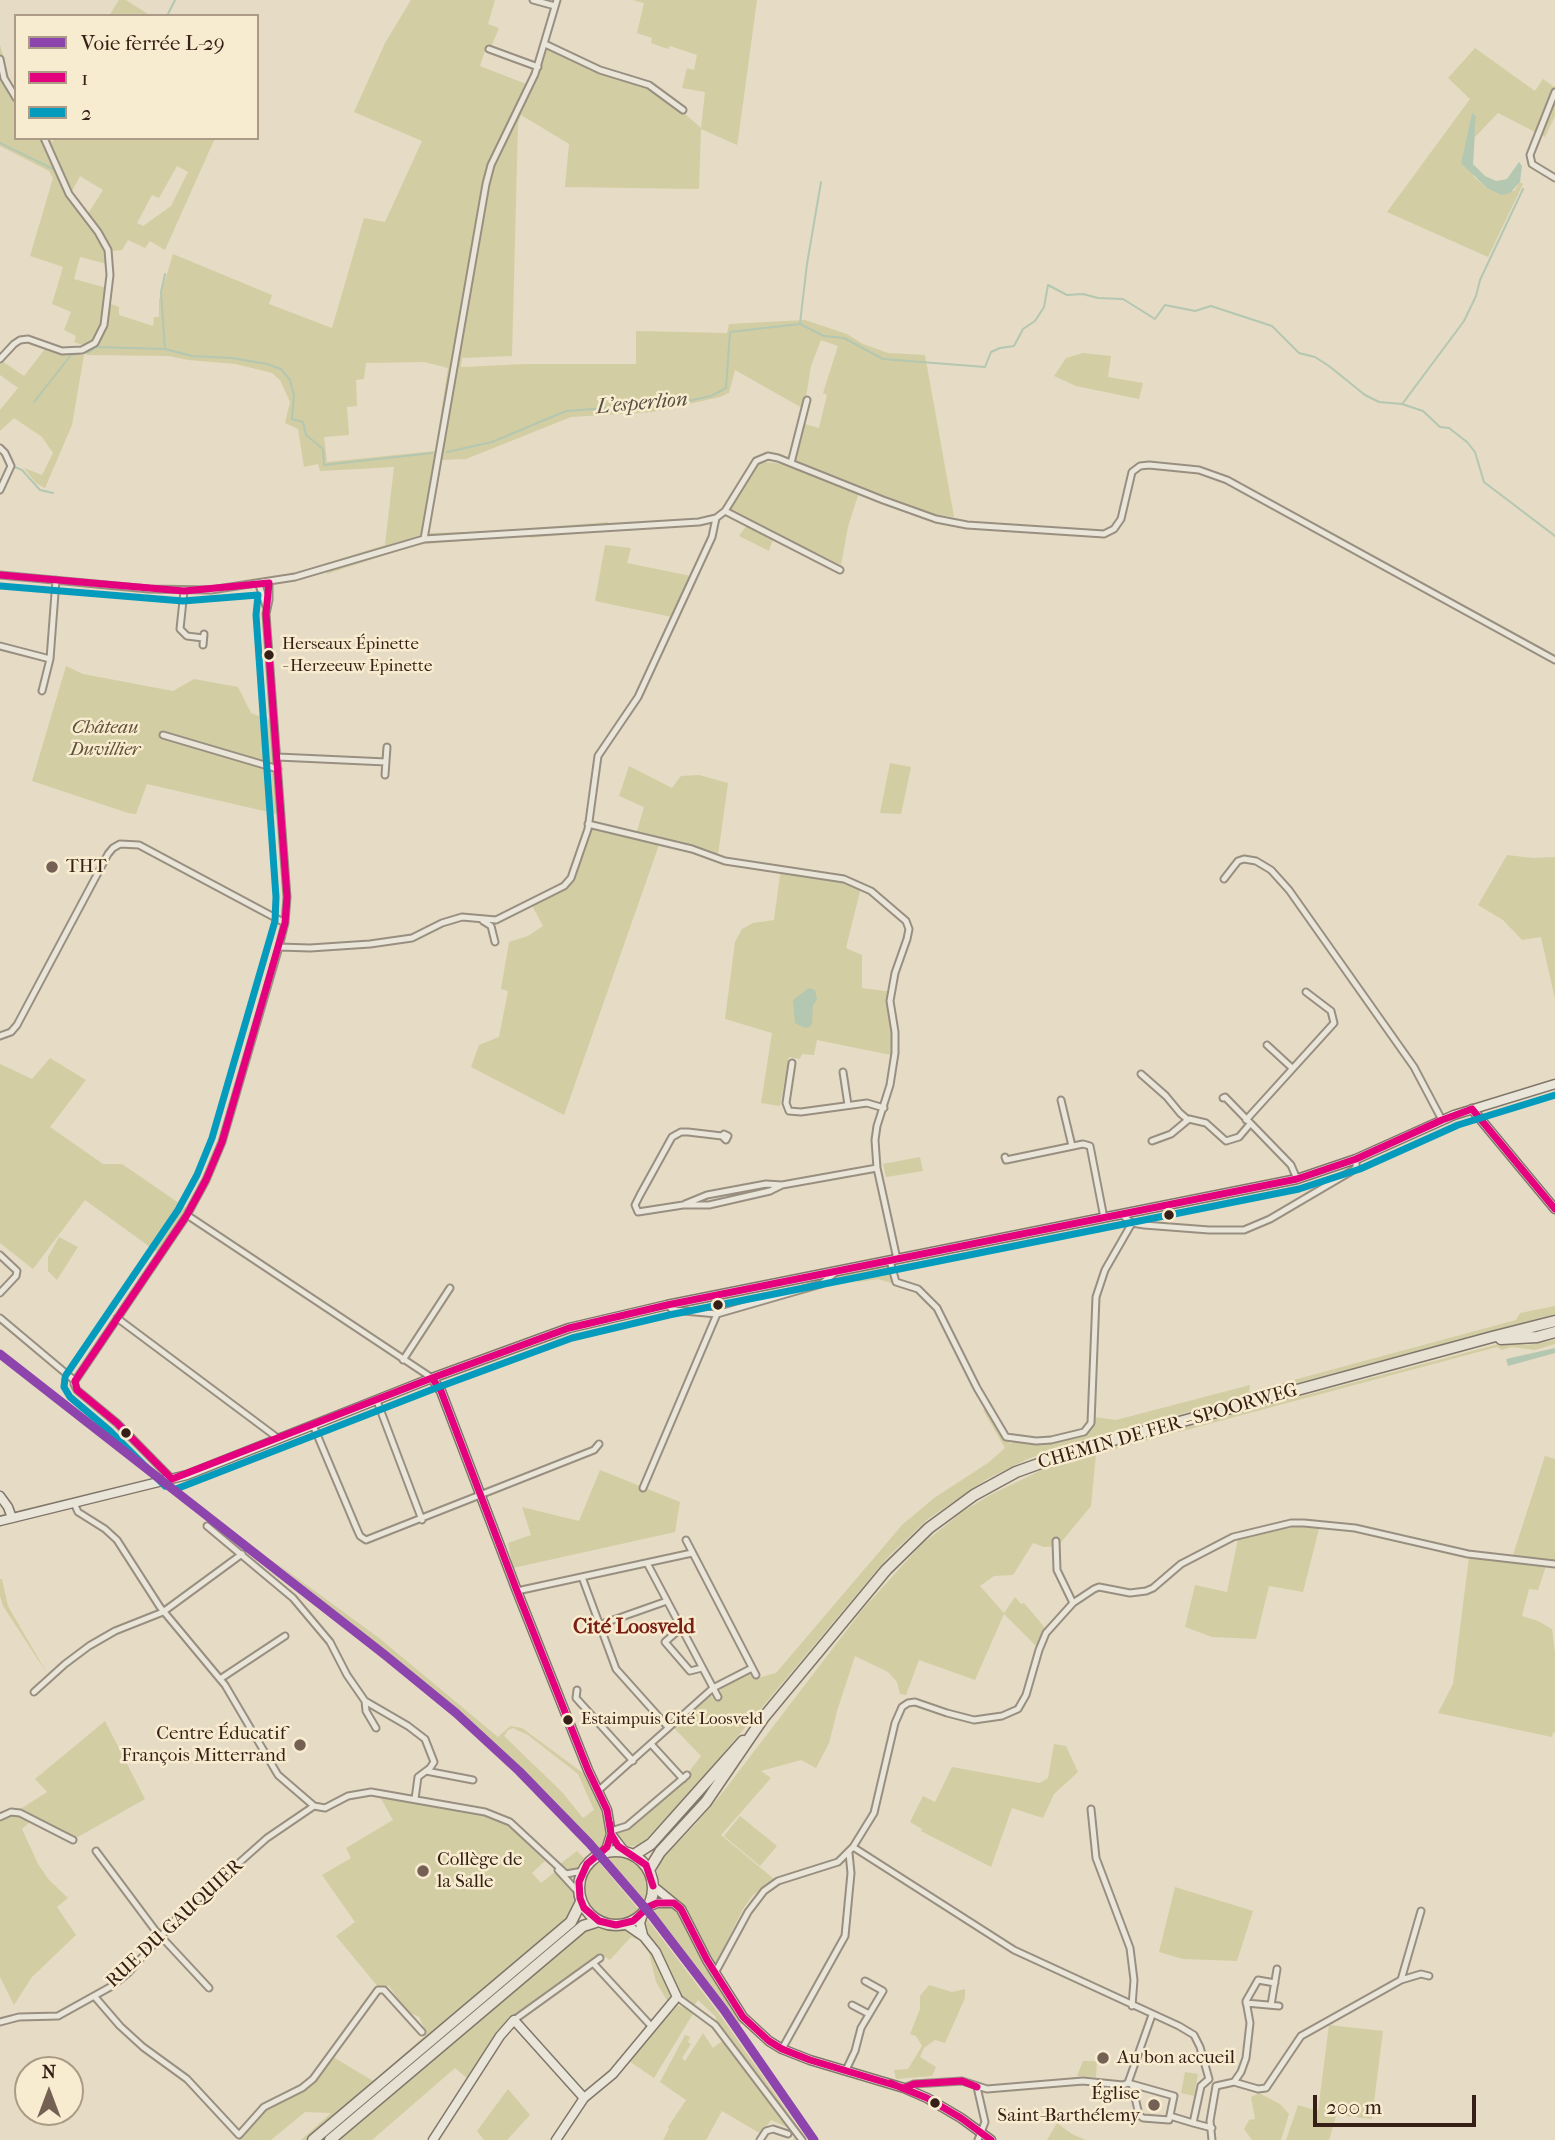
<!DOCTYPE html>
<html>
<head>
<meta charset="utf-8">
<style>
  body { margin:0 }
  #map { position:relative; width:1555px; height:2140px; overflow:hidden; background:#e6dbc4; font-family:"IM FELL French Canon",serif }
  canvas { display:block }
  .legend { position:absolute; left:14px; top:14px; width:245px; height:126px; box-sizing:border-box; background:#f8ecd0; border:2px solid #aa9a86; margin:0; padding:9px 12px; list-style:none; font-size:21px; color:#361f16 }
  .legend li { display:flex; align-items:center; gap:14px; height:35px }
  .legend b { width:35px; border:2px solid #aa9a86 }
  .north { position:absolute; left:14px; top:2056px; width:70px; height:70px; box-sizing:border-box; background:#f8ecd0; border:2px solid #aa9a86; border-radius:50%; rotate:0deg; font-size:19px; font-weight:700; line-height:28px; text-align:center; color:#361f16 }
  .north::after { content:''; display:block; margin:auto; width:24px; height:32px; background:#746153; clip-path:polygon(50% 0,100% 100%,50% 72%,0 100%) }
  .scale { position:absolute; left:1313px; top:2095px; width:163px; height:32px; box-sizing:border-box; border:4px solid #361f16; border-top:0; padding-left:9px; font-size:21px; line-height:24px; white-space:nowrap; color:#361f16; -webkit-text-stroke:5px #f8ecd0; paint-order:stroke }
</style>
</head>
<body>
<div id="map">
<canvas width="1555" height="2140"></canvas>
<ul class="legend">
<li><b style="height:9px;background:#8e44ad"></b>Voie ferrée L-29</li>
<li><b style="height:9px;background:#e5007d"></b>1</li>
<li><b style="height:9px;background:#059bbc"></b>2</li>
</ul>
<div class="north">N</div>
<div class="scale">200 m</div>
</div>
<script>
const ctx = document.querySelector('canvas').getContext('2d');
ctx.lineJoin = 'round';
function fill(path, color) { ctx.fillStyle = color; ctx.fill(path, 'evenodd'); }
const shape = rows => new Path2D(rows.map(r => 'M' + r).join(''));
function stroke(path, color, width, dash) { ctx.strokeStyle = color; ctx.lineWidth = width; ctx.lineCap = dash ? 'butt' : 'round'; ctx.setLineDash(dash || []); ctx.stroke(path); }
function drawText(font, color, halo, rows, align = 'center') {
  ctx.font = font + ' "IM FELL French Canon",serif'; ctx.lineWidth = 5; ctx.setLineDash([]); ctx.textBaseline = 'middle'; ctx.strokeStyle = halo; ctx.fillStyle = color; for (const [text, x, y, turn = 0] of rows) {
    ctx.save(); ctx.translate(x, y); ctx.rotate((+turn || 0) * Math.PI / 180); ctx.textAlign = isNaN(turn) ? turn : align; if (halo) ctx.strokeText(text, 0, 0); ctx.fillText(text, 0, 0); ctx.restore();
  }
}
const green = shape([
  [119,0,126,0,151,16,109,16],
  [411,0,495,0,488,24,499,28,491,47,486,48,480,66,534,87,550,42,596,65,625,74,624,78,649,86,676,106,701,128,705,92,682,88,687,68,694,70,697,55,670,46,668,49,651,43,652,38,637,33,644,3,632,0,757,0,738,140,737,145,701,129,699,189,565,187,569,144,521,115,518,123,512,356,462,358,461,367,527,364,636,364,636,331,727,333,729,324,805,320,847,334,863,344,888,353,925,355,954,517,926,513,860,489,848,527,841,565,775,533,769,551,739,536,750,521,729,511,752,470,761,462,777,463,792,468,805,424,819,428,827,395,823,393,838,346,821,340,811,366,804,409,735,370,729,393,720,397,652,412,571,417,466,459,442,460,429,533,474,532,473,540,416,545,327,574,323,564,385,545,394,467,320,471,318,464,304,467,298,429,285,423,290,402,280,380,272,373,236,364,188,360,169,356,86,355,90,348,74,342,76,336,64,330,71,312,52,304,63,267,30,256,53,178,49,171,0,146,0,45,10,81,16,90,16,138,50,138,52,142,56,138,215,138,165,250,150,241,145,248,128,240,122,250,104,252,107,264,80,257,74,279,107,288,106,302,119,307,119,315,153,326,154,317,159,317,159,300,173,254,272,295,269,304,332,328,364,218,385,222,422,141,354,112,385,43],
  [177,166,188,172,171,206,143,226,137,223,152,195,159,198],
  [80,176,103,190,85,218,69,197],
  [424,362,448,368,435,451,327,462,324,437,349,435,347,407,357,406,356,380,364,379,366,363],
  [1475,48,1535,91,1543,79,1554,87,1555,84,1555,116,1545,137,1498,113,1475,137,1476,116,1472,114,1463,154,1474,177,1487,188,1501,195,1515,190,1520,182,1523,184,1488,257,1387,212,1470,99,1448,78],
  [45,349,64,355,84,355,72,425,45,488,36,483,24,468,42,475,53,453,42,437,14,418,0,431,0,410,18,388,0,375,0,364,2,361,24,376],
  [1083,353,1111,356,1108,377,1143,383,1139,399,1076,386,1054,376,1066,358],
  [608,522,607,531,530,538,532,528],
  [605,545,631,548,627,563,691,576,672,617,595,601],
  [66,666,83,674,173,691,194,679,238,687,251,713,272,721,277,814,147,784,136,814,128,813,32,781],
  [890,763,911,767,901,814,880,813],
  [629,766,672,788,681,776,699,775,728,783,718,855,717,862,690,852,659,845,564,1115,471,1067,479,1045,499,1037,508,991,501,989,509,942,528,936,543,926,529,900,557,886,567,878,578,845,584,846,591,829,635,838,644,807,619,796],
  [1507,855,1533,858,1555,857,1555,999,1541,937,1522,940,1503,920,1478,905],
  [781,867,837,875,862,883,846,948,862,955,862,988,893,992,898,1034,896,1056,817,1040,814,1055,802,1054,800,1059,789,1057,780,1106,761,1103,772,1033,725,1019,735,942,742,929,753,923,774,920],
  [50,1058,86,1080,50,1127,103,1164,122,1164,186,1208,157,1252,85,1200,33,1269,0,1243,0,1064,32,1079],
  [920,1157,923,1171,886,1177,883,1164],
  [59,1237,78,1247,57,1280,48,1271,48,1257],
  [887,1266,894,1284,878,1279,858,1282,855,1279,831,1284,839,1275],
  [1555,1306,1555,1314,1072,1443,1028,1459,987,1479,928,1519,888,1557,701,1780,640,1846,627,1846,619,1841,616,1834,628,1830,691,1777,688,1773,701,1756,674,1728,710,1695,715,1700,721,1697,720,1688,749,1673,754,1679,776,1673,902,1525,934,1498,988,1463,1005,1448,983,1410,987,1407,1010,1444,1013,1442,1013,1439,1040,1443,1082,1435,1091,1430,1094,1417,1116,1420,1250,1385,1249,1392,1516,1320,1520,1313],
  [1555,1340,1555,1344,1535,1350,1512,1347,1502,1350,1497,1347,1096,1454,1091,1506,1058,1546,1044,1547,1033,1543,1013,1575,994,1576,980,1586,1004,1613,1015,1597,1021,1604,1024,1603,1046,1629,1036,1646,1004,1614,975,1680,919,1660,906,1695,900,1694,897,1682,888,1672,855,1656,837,1711,829,1743,816,1768,801,1760,761,1771,771,1778,721,1835,774,1879,753,1895,743,1909,719,1957,718,1963,716,1964,699,1938,685,1908,660,1886,657,1872,660,1860,693,1827,723,1792,863,1609,921,1545,962,1512,990,1495,1052,1465,1096,1451,1502,1343,1527,1345],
  [1545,1456,1555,1459,1555,1562,1512,1558],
  [600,1470,680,1502,675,1532,513,1568,508,1543,531,1535,522,1507,579,1521],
  [1296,1525,1320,1525,1303,1592,1269,1586,1256,1639,1212,1637,1185,1627,1195,1585,1227,1592,1238,1539,1266,1530],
  [1469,1557,1546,1566,1538,1590,1529,1589,1522,1616,1538,1621,1552,1629,1555,1653,1555,1733,1553,1732,1552,1737,1438,1713,1453,1684],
  [271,1559,379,1638,498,1737,510,1726,522,1728,587,1776,603,1812,606,1829,603,1845,598,1848,549,1795,458,1710],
  [513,1728,528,1735,578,1774,594,1810,583,1818,562,1792,504,1736,508,1730],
  [0,1579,2,1579,8,1606,48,1675,3,1606,0,1596],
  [105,1721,145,1799,76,1838,19,1810,47,1792,35,1779],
  [1054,1744,1066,1746,1078,1772,1054,1794,1043,1818,1012,1808,991,1867,921,1831,922,1829,910,1822,923,1796,935,1802,952,1767,1040,1783,1048,1778],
  [379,1795,487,1816,505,1823,516,1831,545,1861,532,1873,541,1883,555,1872,571,1888,574,1897,573,1915,309,2140,301,2140,331,2113,305,2112,271,2140,239,2140,234,2133,238,2128,247,2123,260,2107,310,2078,330,2055,373,2081,427,2034,419,2017,406,2011,389,1986,379,1988,336,1936,355,1922,322,1875,351,1858,346,1848,393,1820],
  [13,1813,32,1820,22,1829,38,1864,49,1880,68,1898,57,1907,76,1935,32,1977,14,2005,0,1977,0,1818],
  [740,1816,777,1846,760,1866,724,1836],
  [577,1851,584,1858,577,1868,569,1870,562,1867,560,1864],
  [617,1855,632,1859,644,1870,648,1883,645,1902,607,1857],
  [598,1861,639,1910,630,1917,619,1920,610,1920,601,1917,590,1907,584,1895,584,1881,589,1870],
  [1175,1887,1253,1911,1237,1961,1183,1959,1159,1952],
  [662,1906,672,1908,676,1911,699,1956,743,2023,738,2026,653,1912],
  [647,1919,720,2015,807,2140,803,2140,727,2038,716,2021,716,2017,698,2000,693,2007,679,1995,646,1936,644,1922],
  [587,1928,626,1930,636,1933,649,1948,659,1965,671,1994,668,2002,656,1982,649,1953,639,1940,631,1937,610,1960,602,1955,509,2021,469,2080,455,2068,372,2140,336,2140],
  [929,1985,952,1992,965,1989,965,1998,945,2043,935,2040,924,2048,920,2057,936,2067,932,2076,896,2079,894,2070,908,2069,922,2046,916,2036,910,2034,920,2009,920,1996],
  [677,2005,694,2012,654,2078,629,2061,673,2006],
  [1329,2025,1383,2031,1372,2119,1331,2114,1336,2116,1329,2140,1286,2140,1298,2105,1318,2111],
  [703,2033,713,2048,725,2039,801,2140,793,2140,796,2135,791,2129,771,2120,761,2134,722,2111,706,2140,663,2140,669,2129,668,2127,686,2100,660,2082,685,2035,690,2037,688,2042,691,2044,682,2058,685,2061],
  [431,2046,434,2049,324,2140,319,2140],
  [1083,2061,1097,2061,1096,2077,1077,2076],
  [1185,2072,1198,2074,1194,2096,1181,2093],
  [508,2089,530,2115,507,2140,484,2140,477,2131],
  [1259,2093,1280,2104,1289,2114,1281,2140,1252,2140,1244,2129,1249,2120,1255,2119,1251,2097],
  [1057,2123,1072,2134,1086,2140,1047,2140]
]);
const water = shape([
  [1472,113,1476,116,1473,164,1485,176,1496,181,1507,179,1519,162,1522,166,1520,182,1510,193,1501,195,1487,188,1461,163],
  [809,988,815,990,817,1000,813,1005,812,1023,810,1027,805,1028,795,1023,793,1000],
  [1555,1348,1555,1353,1508,1366,1506,1359]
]);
const stream = shape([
  [167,16,175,0],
  [0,143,53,169],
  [165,274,161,292,165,349,192,356,232,358,267,364,281,369,290,380,294,395,292,419,303,422,306,435,323,449,324,465,432,453],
  [800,323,807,264,821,182],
  [34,402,71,355,89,352,96,347,163,349],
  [1403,403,1464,321,1476,296,1480,280,1523,189],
  [447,452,492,442,566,411,621,407,637,403,679,403,711,396,726,388,730,332,800,324,824,336,844,338,883,359,985,367,991,352,1000,348,1014,346,1023,329,1035,321,1044,307,1048,285,1067,295,1083,294,1098,298,1123,299,1155,319,1165,305,1195,311,1211,306,1272,326,1299,353,1315,357,1329,366,1365,395,1379,402,1402,404,1423,411,1440,427,1449,428,1467,442,1475,452,1484,482,1555,536],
  [15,467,22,470,40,490,53,493]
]);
const street = shape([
  [533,0,555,6],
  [545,44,600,70,649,85,683,110],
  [489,49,538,67],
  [0,59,4,78,16,98],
  [1555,92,1530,155,1532,164,1555,178],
  [0,359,14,344,20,340,28,339,62,351,82,350,95,343,104,325,110,275,108,250,98,232,69,194,44,138],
  [0,448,5,453,11,466,0,490],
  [791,463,807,400],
  [725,511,840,570],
  [424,539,486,184,491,165,535,74,557,0],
  [0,575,149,589,211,590,295,577,424,539,699,522,716,518,725,511,756,461,768,456,778,458,883,500,936,519,967,525,1104,534,1114,529,1121,519,1132,472,1140,466,1149,465,1199,470,1227,480,1555,660],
  [259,585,266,606],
  [184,591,180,629,187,636,203,638],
  [203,645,204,634],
  [0,646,50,659],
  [42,691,50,659,56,580],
  [163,735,278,769],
  [278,757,386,762],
  [385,775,387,747],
  [588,824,692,849,725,861,844,879,871,891,906,921,909,929,907,939,895,973,890,1001,895,1032,895,1053,890,1085,877,1126,875,1140,877,1168,897,1259],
  [1224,879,1238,861,1244,859,1256,861,1271,870,1289,890,1414,1067,1442,1120],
  [483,921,491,926,495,942],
  [279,947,310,948,370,944,412,938,442,923,462,917,496,920,564,886,571,878,588,829,598,756,638,697,712,537,716,518],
  [0,1036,11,1032,17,1025,108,854,113,848,120,844,139,845,285,923],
  [1267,1045,1292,1068],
  [792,1063,786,1103,789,1111,801,1112,867,1103,884,1108],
  [843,1072,848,1105],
  [1141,1074,1166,1096,1180,1113,1187,1119],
  [1223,1098,1225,1097,1291,1165,1297,1179],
  [1061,1100,1072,1146],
  [1246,1120,1334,1023,1331,1011,1306,992],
  [722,1136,724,1134,728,1136,726,1140,722,1136,688,1132,681,1132,672,1137,640,1195,635,1205,638,1212,683,1205,709,1205,770,1191,782,1185],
  [1152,1141,1171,1134,1189,1119,1206,1123,1226,1141,1239,1137,1250,1124],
  [1005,1157,1006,1160,1083,1144,1090,1146,1104,1218],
  [685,1204,707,1195,766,1184,782,1185,877,1168],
  [187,1215,432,1378],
  [1122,1215,1132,1223,1144,1225,1209,1230,1244,1230,1270,1219,1350,1172,1356,1168,1356,1159],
  [0,1255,17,1271,16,1276,0,1293],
  [890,1261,896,1282,918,1289,937,1308,977,1388,1006,1437,1036,1441,1051,1440,1084,1432,1091,1423,1096,1297,1105,1270,1132,1223],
  [667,1305,673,1310,717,1314,821,1284,835,1273],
  [0,1318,75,1381,74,1384,77,1390,117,1423,172,1479],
  [117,1318,279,1439],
  [403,1360,450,1288],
  [75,1381,187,1215,206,1180,222,1142,279,947,285,923,287,897,266,614,269,600,269,583],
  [377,1401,422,1520],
  [313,1425,356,1527,360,1536,366,1540,594,1450,599,1444],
  [643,1488,717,1314],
  [74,1503,78,1512,105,1529,117,1540,160,1607,225,1685,278,1775,314,1806],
  [207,1526,293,1598,330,1642,347,1675,365,1701,408,1726,425,1739,434,1762,430,1768,418,1777,415,1799],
  [686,1540,756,1675],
  [1056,1541,1057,1570,1073,1603],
  [647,1563,718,1697],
  [582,1577,616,1669,668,1727],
  [517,1591,692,1553],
  [599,1625,667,1601],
  [681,1628,665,1642,690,1671,702,1668],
  [220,1679,285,1636],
  [577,1690,576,1698,633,1761],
  [34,1692,65,1664,89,1646,115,1631,163,1612,242,1554],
  [365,1701,366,1711,376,1728],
  [651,1744,683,1779],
  [426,1771,473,1780],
  [599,1790,713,1688,752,1668],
  [314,1806,325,1808,348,1796,371,1792,485,1812,510,1822,566,1874,583,1871],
  [1091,1809,1096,1858,1130,1948,1134,1980,1132,2006],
  [0,1817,11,1812,20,1813,73,1840],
  [611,1831,627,1826,687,1775],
  [853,1847,1014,1950,1179,2026,1194,2035,1200,2047,1209,2079],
  [96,1851,155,1930,209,1988],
  [558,1870,579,1893],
  [593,1963,652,2027],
  [715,1973,748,1912,764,1891,778,1881,838,1862,853,1847,874,1813,895,1723,902,1707,908,1703,915,1702,947,1713,974,1720,1002,1716,1018,1709,1026,1695,1039,1650,1046,1633,1073,1603,1094,1589,1099,1587,1130,1593,1146,1591,1153,1588,1181,1564,1233,1537,1291,1523,1304,1523,1355,1528,1468,1554,1555,1564],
  [1401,1980,1421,1974,1429,1976],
  [95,1997,120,2026,143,2047,187,2079,239,2135,264,2107,302,2088,313,2079,378,1990,384,1990,422,2032],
  [677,1997,715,2025,802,2140],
  [1246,2003,1279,2006],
  [852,2005,869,2014],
  [1271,2005,1277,1969],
  [514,2020,600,1958],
  [0,2022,19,2017,58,2016,112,1986,128,1973,177,1918,267,1838,314,1806],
  [782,2049,845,1936,851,1873,849,1853],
  [846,2070,855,2051,861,2028,883,1991,865,1981],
  [1209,2079,1201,2086,1193,2123,1212,2128],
  [1234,2082,1241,2072,1246,2058,1250,2023,1246,2001,1258,1980,1275,1983],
  [1128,2083,1152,2015],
  [1216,2086,1234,2082,1258,2089,1266,2088,1301,2036,1401,1980,1421,1911],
  [977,2087,985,2122,978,2140],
  [904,2088,914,2084,962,2081,987,2089,1083,2081,1123,2085,1128,2083,1174,2096,1169,2120,1143,2118,1139,2115,1132,2084],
  [1170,2116,1193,2123],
  [760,2140,766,2131,773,2129,788,2134],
  [1212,2140,1210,2121,1216,2086]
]);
const secondary = shape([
  [1472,1109,1555,1209],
  [432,1378,441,1391,517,1591,588,1770,607,1810,611,1834,607,1847,603,1853],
  [0,1496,8,1507,12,1518],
  [0,1521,187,1475,432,1378,569,1328,667,1305,1297,1179,1356,1159,1454,1115,1555,1084],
  [611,1834,624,1851],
  [653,1886,681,1909,707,1960,743,2017,769,2041,782,2049,810,2060,904,2088,927,2098,961,2118,991,2140],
  [648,1907,657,1903,672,1903],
  [643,1914,640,1923,643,1935],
  [433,2140,500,2036,514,2020,584,2098],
  [556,2140,584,2098,613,2074,677,1997,656,1952,644,1937,625,1924]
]);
const highway = shape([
  [1501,1339,1537,1337,1555,1332],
  '579 1888a37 37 0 1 1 74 0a37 37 0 1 1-74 0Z',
  [634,1855,651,1844,743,1741],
  [649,1870,660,1852,706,1802,764,1717,886,1570,929,1528,974,1495,1016,1472,1080,1449,1492,1337,1555,1321],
  [313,2140,571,1922,581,1902],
  [330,2140,583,1926,599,1921]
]);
const bus1 = shape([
  [0,575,184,591,269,583],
  [1472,1109,1555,1209],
  [432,1378,441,1391,517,1591,588,1770,607,1810,611,1834,607,1847,587,1864,579,1882,580,1898,584,1908,599,1921,616,1925,633,1921,648,1907,657,1903,674,1903,681,1909,707,1960,743,2017,769,2041,782,2049,810,2060,904,2088],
  [75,1381,187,1215,206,1180,222,1142,285,923,287,897,266,614,269,583],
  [75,1381,77,1390,117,1423,172,1479],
  [172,1479,432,1378,569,1328,667,1305,1297,1179,1356,1159,1442,1120,1472,1109],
  [610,1824,611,1834,618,1846,646,1865,653,1886],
  [890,2083,927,2098,961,2118,991,2140],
  [904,2088,914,2084,962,2081,977,2087]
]);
const bus2 = shape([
  [0,586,183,601,258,595,256,615,276,897,275,921,212,1138,197,1175,178,1210,66,1375],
  [65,1378,64,1387,70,1397,110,1431,165,1486],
  [176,1489,436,1388,572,1338,669,1315,1299,1189,1360,1169,1458,1125,1555,1095]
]);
const rail1 = shape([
  [0,1354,385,1655,456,1713,519,1771,590,1844,652,1916,724,2010,814,2140]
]);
const markers = [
  [269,655,6,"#361f16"],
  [52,867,7,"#746153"],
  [1169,1215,6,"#361f16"],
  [718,1305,6,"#361f16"],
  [126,1433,6,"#361f16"],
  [568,1720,6,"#361f16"],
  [300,1745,7,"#746153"],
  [423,1871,7,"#746153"],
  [1103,2058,7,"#746153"],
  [935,2103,6,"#361f16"],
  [1154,2105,7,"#746153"]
];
const busNames = [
  ["Herseaux Épinette",282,645],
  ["- Herzeeuw Epinette",282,667],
  ["Estaimpuis Cité Loosveld",581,1720]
];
const parkNames = [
  ["Château",105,728],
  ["Duvillier",105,750]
];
const poiNames = [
  ["THT",66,867],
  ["Centre Éducatif",286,1734,"right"],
  ["François Mitterrand",286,1756,"right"],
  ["Collège de",437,1860],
  ["la Salle",437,1882],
  ["Au bon accueil",1117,2058],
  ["Église",1140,2094,"right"],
  ["Saint-Barthélemy",1140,2116,"right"]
];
const streetNames = [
  ["CHEMIN DE FER - SPOORWEG",1168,1427,-16],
  ["RUE DU GAUQUIER",175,1924,-43]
];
const waterNames = [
  ["L'esperlion",642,404,-5]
];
const neighbourhoodNames = [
  ["Cité Loosveld",634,1628]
];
fill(green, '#d3cda3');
fill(water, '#b3c7b1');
stroke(stream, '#b3c7b1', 2);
stroke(street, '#988f81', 9);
stroke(secondary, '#80766a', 11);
stroke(highway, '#80766a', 13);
stroke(street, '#eae5d9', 5);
stroke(secondary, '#eae5d9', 8);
stroke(highway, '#e6e1d3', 10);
stroke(bus1, '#e5007d', 7);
stroke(bus2, '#059bbc', 7);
stroke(rail1, '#8e44ad', 9);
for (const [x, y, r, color] of markers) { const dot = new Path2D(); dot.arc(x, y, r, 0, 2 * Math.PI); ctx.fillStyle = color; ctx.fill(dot); stroke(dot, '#f8ecd0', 2.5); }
drawText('17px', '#361f16', '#f8ecd0', busNames, 'left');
drawText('italic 19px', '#615038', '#f8ecd0', parkNames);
drawText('19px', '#361f16', '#f8ecd0', poiNames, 'left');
drawText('19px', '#361f16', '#f8ecd0', streetNames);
drawText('italic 21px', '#554f42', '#f8ecd0', waterNames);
drawText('bold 21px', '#7a1f14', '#f8ecd0', neighbourhoodNames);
</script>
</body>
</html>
